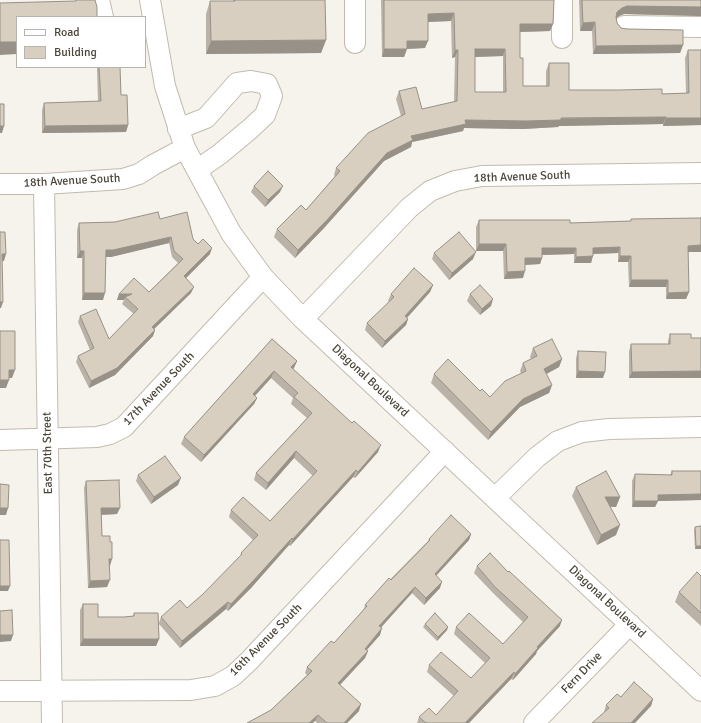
<!DOCTYPE html>
<html>
<head>
<meta charset="utf-8">
<style>
  body { margin:0 }
  #map { position:relative; width:701px; height:723px; overflow:hidden; background:#f6f3ec; font-family:Signika,sans-serif }
  canvas { display:block }
  .legend { position:absolute; left:16px; top:16px; width:130px; height:52px; box-sizing:border-box; background:#fff; border:1px solid #b7b4b0; margin:0; padding:5px 7px; list-style:none; font-size:12px; color:#4b4439 }
  .legend li { display:flex; align-items:center; gap:8px; height:20px }
  .legend b { width:20px; border:1px solid #b7b4b0 }
</style>
</head>
<body>
<div id="map">
<canvas width="701" height="723"></canvas>
<ul class="legend">
<li><b style="height:5px;background:#fff"></b>Road</li>
<li><b style="height:11px;background:#d8cfc1"></b>Building</li>
</ul>
</div>
<script>
const ctx = document.querySelector('canvas').getContext('2d');
ctx.lineJoin = 'round';
const shape = rows => new Path2D(rows.map(r => 'M' + r).join(''));
function stroke(path, color, width, dash) { ctx.strokeStyle = color; ctx.lineWidth = width; ctx.lineCap = dash ? 'butt' : 'round'; ctx.setLineDash(dash || []); ctx.stroke(path); }
function fill(path, color) { ctx.fillStyle = color; ctx.fill(path, 'evenodd'); }
function drawText(font, color, halo, rows, align = 'center') {
  ctx.font = font + ' Signika,sans-serif'; ctx.lineWidth = 3; ctx.setLineDash([]); ctx.textBaseline = 'middle'; ctx.strokeStyle = halo; ctx.fillStyle = color; for (const [text, x, y, turn = 0] of rows) {
    ctx.save(); ctx.translate(x, y); ctx.rotate((+turn || 0) * Math.PI / 180); ctx.textAlign = isNaN(turn) ? turn : align; if (halo) ctx.strokeText(text, 0, 0); ctx.fillText(text, 0, 0); ctx.restore();
  }
}
const minor = shape([
  [99,0,103,17],
  [150,0,165,86,185,148,231,233,263,277,303,319,701,691],
  [355,0,355,43],
  [562,0,562,38],
  [624,26,701,27],
  [178,129,206,118,237,83,251,81,267,84,272,96,265,115,250,129,220,154,197,170],
  [0,184,44,184,123,179,139,174,153,165,185,148],
  [44,184,52,723],
  [303,319,409,208,430,191,455,181,482,176,701,173],
  [0,440,97,437,110,434,124,427,263,277],
  [495,498,537,457,558,441,582,432,609,429,701,427],
  [0,691,191,690,215,686,233,676,249,661,445,451],
  [534,723,630,624]
]);
const wall = shape([
  [233,0,325,0,326,40,321,53,206,54,206,14,210,1,233,1],
  [381,0,554,0,553,24,550,31,520,32,520,58,523,86,546,86,546,71,549,63,569,90,662,94,686,93,685,58,688,50,701,50,701,125,663,126,663,124,559,126,558,127,523,129,464,128,463,131,412,142,411,147,384,161,324,228,295,258,274,237,277,229,306,210,335,176,334,175,336,168,401,116,396,99,399,91,422,109,454,102,455,57,452,58,451,21,428,22,425,48,407,49,404,57,382,57],
  [503,56,503,92,475,92,475,57],
  [579,0,701,0,701,16,624,14,619,16,616,18,617,23,621,28,683,45,680,53,593,54,592,31,580,31],
  [97,67,120,67,121,95,128,125,126,132,42,133,42,110,44,103,98,102,97,69],
  [254,186,280,192,265,207,251,192],
  [701,218,701,252,688,252,689,292,686,299,666,299,666,287,629,287,628,262,618,262,618,253,593,254,591,263,574,263,574,254,542,255,542,258,540,264,525,265,523,278,504,279,503,251,476,251,476,227,479,220,570,223,631,221,631,219],
  [160,219,193,239,210,254,186,278,191,293,154,329,155,330,153,336,115,375,89,388,76,362,78,356,90,350,78,322,80,316,109,339,134,314,122,304,124,300,117,300,119,294,149,292,178,263,172,257,169,243,111,257,106,257,103,300,82,300,82,258,77,258,77,230,79,223,115,222],
  [434,253,473,259,449,280,432,259],
  [433,285,430,292,407,318,408,319,406,325,382,348,365,330,367,323,389,302,388,301,391,294],
  [470,294,491,306,480,315,467,301],
  [670,334,691,338,701,338,701,378,629,378,629,351,631,344,668,344,668,341],
  [272,339,297,361,293,369,378,452,355,478,353,477,290,546,289,545,251,588,228,611,226,609,180,648,159,624,159,639,156,646,80,646,80,610,83,604,98,617,124,617,133,616,134,613,159,623,161,617,187,608,203,594,240,557,241,553,253,540,229,517,231,510,270,521,313,476,294,458,266,490,254,480,256,473,307,418,291,404,293,398,271,378,255,396,257,398,254,404,201,462,181,444,184,437],
  [533,348,562,359,559,367,546,374,552,385,549,393,520,407,488,440,431,383,434,374,480,391,490,397,521,373,520,371,523,363,531,359,530,357],
  [578,351,603,378,576,378,576,358],
  [672,471,701,471,701,500,658,501,655,507,632,507,632,481,635,474,670,475],
  [138,475,178,485,151,504,136,481],
  [86,481,117,514,101,515,102,536,110,566,107,587,88,588,84,488],
  [576,487,620,497,616,507,610,507,616,535,597,545,572,496],
  [695,527,701,549,695,549,694,530],
  [471,534,469,540,436,576,440,588,424,605,412,593,381,627,380,635,367,650,368,651,365,658,340,685,359,711,347,723,317,723,315,721,271,710,307,675,305,673,307,667,334,643,364,609,365,605,428,541,429,539],
  [477,566,560,626,537,651,536,654,513,680,511,679,469,723,417,723,419,717,436,715,454,696,427,672,429,665,471,678,485,663,454,634,456,627,503,644,523,622,493,593,474,573],
  [701,576,701,626,675,602,679,592],
  [425,624,448,627,447,630,437,641,423,627],
  [621,697,653,699,651,706,604,712,606,705]
]);
const shadedWall = shape([
  [627,6,701,7,701,16,624,14,619,16,614,20,617,12,622,8],
  [454,13,451,21,425,22,428,14],
  [595,22,592,31,580,31,583,23],
  [520,24,553,24,550,31,517,32],
  [326,40,321,53,206,54,211,41],
  [407,41,428,41,425,48,404,49],
  [0,42,17,42,17,54,0,55],
  [683,45,680,53,593,54,596,46],
  [384,49,407,49,404,57,382,57],
  [475,49,505,49,503,56,473,57],
  [455,50,458,50,455,57,452,58],
  [666,117,663,124,559,126,558,127,523,129,464,128,463,131,412,142,411,147,384,161,324,228,295,258,298,250,387,153,411,136,465,120],
  [666,118,701,118,701,125,663,126],
  [128,125,126,132,42,133,45,126],
  [0,126,4,126,2,133,0,133],
  [283,186,280,192,265,207,268,200],
  [171,237,169,243,111,257,103,257,106,250],
  [479,244,506,244,503,251,476,251],
  [701,245,701,252,686,252,688,246],
  [620,247,618,253,590,254,593,248],
  [212,248,210,254,181,283,184,276],
  [542,248,576,248,574,254,540,255],
  [80,251,84,251,82,258,77,258],
  [476,252,473,259,449,280,452,273],
  [2,254,6,254,4,261,0,261],
  [593,256,591,263,574,263,576,257],
  [620,256,631,256,628,262,618,262],
  [525,258,542,258,540,264,523,265],
  [525,271,523,278,504,279,507,272],
  [631,280,668,280,666,287,629,287],
  [433,285,430,292,403,322,405,316],
  [194,287,191,293,150,333,152,327],
  [689,292,686,299,666,299,668,293],
  [84,293,105,293,103,300,82,300],
  [119,294,132,294,125,297,124,300,117,300],
  [493,299,491,306,480,315,482,309],
  [0,302,3,302,1,308,0,308],
  [408,319,406,325,382,348,385,341],
  [155,330,153,336,115,375,89,388,91,381],
  [562,359,559,367,541,377,544,369],
  [297,361,294,368,289,374,291,367],
  [9,370,15,370,12,378,6,378],
  [274,371,271,378,250,401,253,394],
  [578,371,605,372,603,378,576,378],
  [701,371,701,378,629,378,632,372],
  [0,380,9,380,6,388,0,388],
  [552,385,549,393,520,407,488,440,491,432,523,399],
  [257,398,254,404,201,462,204,455],
  [381,445,378,452,355,478,358,472],
  [296,451,294,458,266,490,268,483],
  [356,470,353,477,290,546,293,539],
  [181,478,178,485,151,504,154,497],
  [701,494,701,500,658,501,655,507,632,507,634,501,658,495],
  [605,497,620,497,616,507,601,506],
  [0,508,8,508,6,515,0,515],
  [101,508,120,508,117,514,98,515],
  [620,525,616,535,597,545,601,535],
  [471,534,469,540,432,580,435,574],
  [292,538,289,545,251,588,228,611,231,604],
  [696,546,701,546,701,549,695,549],
  [109,559,112,559,110,566,107,566],
  [110,580,107,587,88,588,90,581],
  [442,582,440,588,424,605,426,598],
  [0,586,10,586,8,591,0,591],
  [415,587,412,593,377,632,379,626],
  [228,602,226,609,180,648,182,641],
  [562,620,560,626,537,651,536,654,513,680,515,674,537,647],
  [448,627,447,630,437,641,438,637],
  [382,628,380,635,362,655,365,649],
  [0,635,13,635,11,641,0,642],
  [83,639,159,639,156,646,80,646],
  [368,651,365,658,336,689,338,683],
  [514,672,511,679,469,723,465,723],
  [653,699,651,706,635,723,631,723],
  [361,704,359,711,347,723,344,723],
  [318,715,315,721,313,723,309,723]
]);
const building = shape([
  [76,0,95,0,97,7,97,17,17,17,17,42,0,42,0,3,76,1,76,0],
  [235,0,325,0,326,40,211,41,210,1,235,1,235,0],
  [384,0,554,0,553,24,520,24,520,58,523,58,523,86,549,86,549,63,569,63,569,90,619,90,662,89,662,94,689,93,688,50,701,50,701,118,666,118,666,117,561,118,561,120,526,121,465,120,466,124,411,136,413,140,387,153,327,220,298,250,277,229,301,205,306,210,340,171,336,168,368,133,405,114,399,91,416,87,422,109,457,101,458,50,455,50,454,13,428,14,428,41,407,41,407,49,384,49,384,0],
  [475,49,505,49,506,92,475,92,475,49],
  [582,0,701,0,701,7,627,6,622,8,617,12,616,17,617,23,621,28,627,29,683,30,683,45,596,46,595,22,583,23,582,0],
  [99,67,120,67,121,95,127,95,128,125,45,126,44,103,101,101,99,67],
  [0,104,4,104,4,126,0,126,0,104],
  [268,171,283,186,268,200,254,186,268,171],
  [158,212,160,219,187,212,193,239,198,244,203,239,212,248,184,276,194,287,152,327,155,330,117,368,91,381,78,356,94,348,80,316,96,309,109,339,138,309,125,297,132,294,119,294,134,278,149,292,183,259,174,251,171,237,113,250,106,250,105,293,84,293,84,251,80,251,79,223,115,222,158,212],
  [701,218,701,245,688,246,689,292,668,293,668,280,631,280,631,256,620,256,620,247,593,248,593,256,576,257,576,248,542,248,542,258,525,258,525,271,507,272,506,244,479,244,479,220,570,220,570,223,631,221,631,219,701,218],
  [0,232,5,232,6,254,2,254,3,302,0,302,0,232],
  [459,232,476,252,452,273,434,253,459,232],
  [414,268,433,285,405,316,408,319,385,341,367,323,394,297,391,294,414,268],
  [480,285,493,299,482,309,470,294,480,285],
  [0,331,15,331,15,370,9,370,9,380,0,380,0,331],
  [670,334,691,334,691,338,701,338,701,371,632,372,631,344,670,344,670,334],
  [272,339,297,361,291,367,352,423,354,421,381,445,358,472,356,470,293,539,292,538,253,581,231,604,228,602,182,641,161,617,180,600,187,608,203,594,242,554,241,553,258,535,231,510,243,497,270,521,317,471,296,451,268,483,256,473,312,413,294,397,298,393,274,371,253,394,257,398,204,455,184,437,272,339],
  [552,339,562,359,544,369,552,385,523,399,491,432,434,374,448,359,480,391,482,389,490,397,505,381,526,371,523,363,537,356,533,348,552,339],
  [578,351,606,352,605,372,578,371,578,351],
  [165,456,181,478,154,497,138,475,165,456],
  [606,471,620,497,605,497,620,525,601,535,576,487,606,471],
  [672,471,701,471,701,494,658,495,658,501,634,501,635,474,672,475,672,471],
  [119,480,120,508,101,508,102,536,110,536,110,542,112,542,112,559,109,559,110,580,90,581,86,481,119,480],
  [0,484,9,485,8,508,0,508,0,484],
  [451,515,471,534,435,574,442,582,426,598,415,587,379,626,382,628,365,649,368,651,338,683,361,704,344,723,327,723,318,715,309,723,247,723,271,710,312,671,307,667,331,641,334,643,367,606,365,605,389,578,391,580,430,540,429,539,451,515],
  [701,526,701,546,696,546,695,527,701,526],
  [0,540,9,540,10,586,0,586,0,540],
  [490,553,508,572,509,571,562,620,537,647,538,648,515,674,514,672,465,723,426,723,419,717,429,708,436,715,458,691,429,665,441,652,471,678,490,658,456,627,469,613,503,644,528,617,495,587,477,566,490,553],
  [697,572,701,576,701,613,679,592,697,572],
  [83,604,98,604,98,617,124,617,134,616,134,613,158,613,159,639,83,639,83,604],
  [12,610,13,635,0,635,0,611,12,610],
  [435,613,448,627,438,637,425,624,435,613],
  [634,682,653,699,631,723,592,723,609,708,606,705,617,694,621,697,634,682]
]);
const streetNames = [
  ["18th Avenue South",522,177,-2],
  ["18th Avenue South",72,181,-3],
  ["Diagonal Boulevard",370,381,43],
  ["17th Avenue South",159,389,-46],
  ["East 70th Street",48,453,-91],
  ["Diagonal Boulevard",607,602,43],
  ["16th Avenue South",266,640,-45],
  ["Fern Drive",582,673,-46]
];
stroke(minor, '#c2bbae', 22);
stroke(minor, '#fff', 20);
fill(wall, '#bab2a6');
fill(shadedWall, '#979187');
fill(building, '#d8cfc1');
stroke(building, '#979187', 1);
drawText('12px', '#4b4439', '#fff', streetNames);
</script>
</body>
</html>
